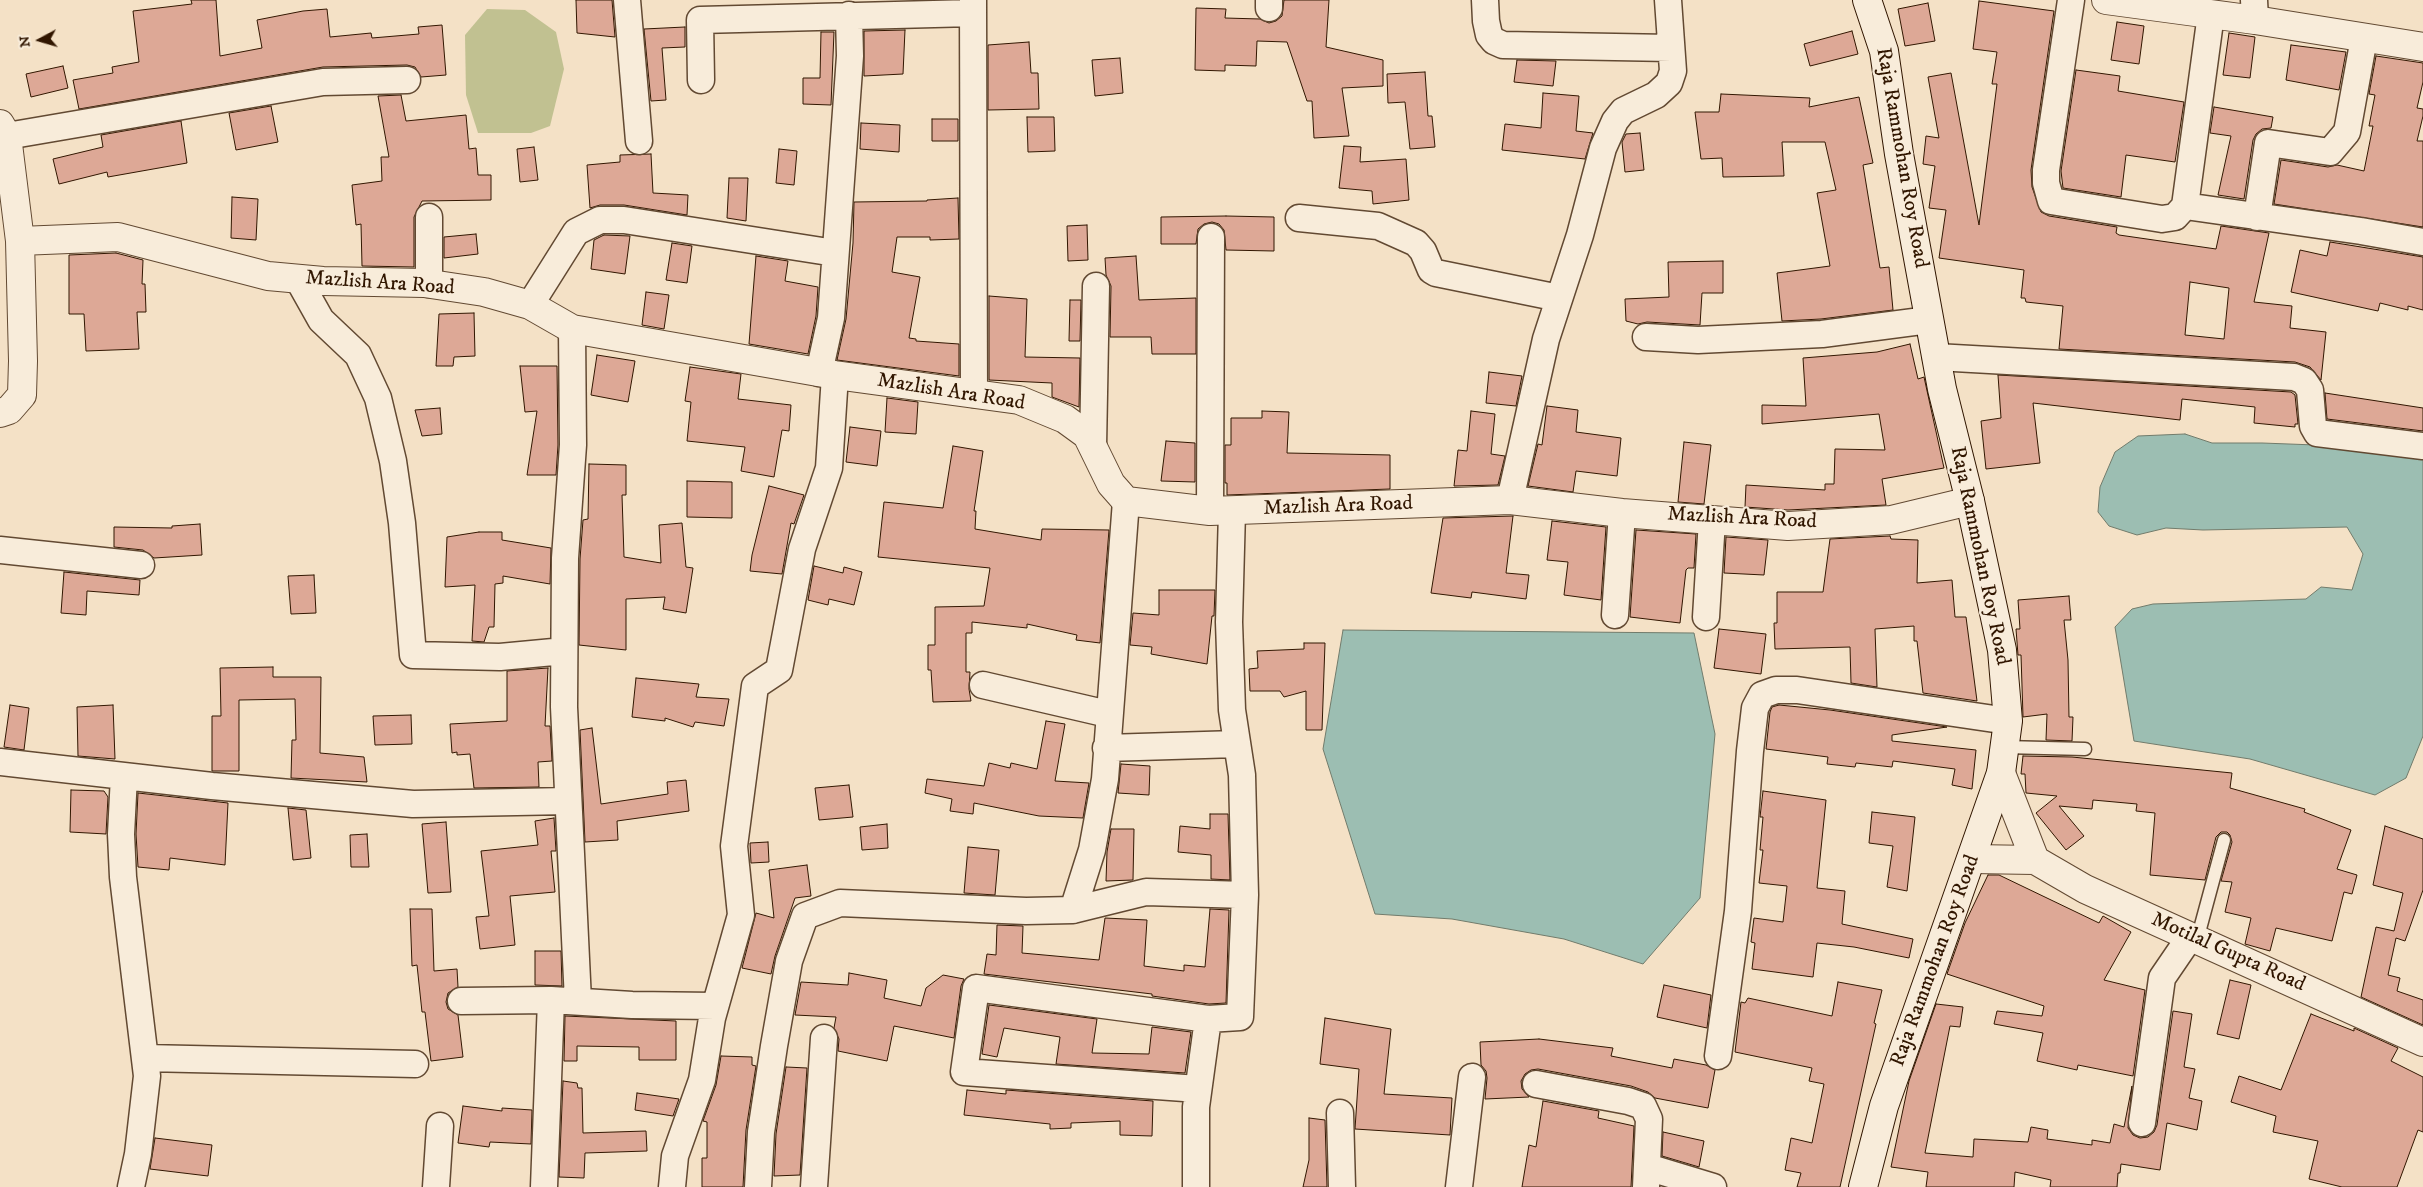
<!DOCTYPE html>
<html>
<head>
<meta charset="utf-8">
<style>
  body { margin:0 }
  #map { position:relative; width:2423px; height:1187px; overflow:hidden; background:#f4e1c6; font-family:"IM FELL DW Pica",serif }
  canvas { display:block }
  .north { position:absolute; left:15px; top:15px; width:50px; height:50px; -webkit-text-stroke:4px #f8ecda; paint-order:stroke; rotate:264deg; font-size:14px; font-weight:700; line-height:20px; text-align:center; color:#311600 }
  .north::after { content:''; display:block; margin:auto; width:18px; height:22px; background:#311600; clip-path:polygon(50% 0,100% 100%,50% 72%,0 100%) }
</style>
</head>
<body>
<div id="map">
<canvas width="2423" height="1187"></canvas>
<div class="north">N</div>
</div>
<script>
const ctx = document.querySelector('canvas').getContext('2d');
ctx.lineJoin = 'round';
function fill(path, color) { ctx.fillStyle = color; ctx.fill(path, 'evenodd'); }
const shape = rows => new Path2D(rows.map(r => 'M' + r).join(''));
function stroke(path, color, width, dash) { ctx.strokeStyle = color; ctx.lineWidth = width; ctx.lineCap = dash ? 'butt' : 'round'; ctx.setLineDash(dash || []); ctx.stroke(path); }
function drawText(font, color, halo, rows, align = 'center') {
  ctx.font = font + ' "IM FELL DW Pica",serif'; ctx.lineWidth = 4.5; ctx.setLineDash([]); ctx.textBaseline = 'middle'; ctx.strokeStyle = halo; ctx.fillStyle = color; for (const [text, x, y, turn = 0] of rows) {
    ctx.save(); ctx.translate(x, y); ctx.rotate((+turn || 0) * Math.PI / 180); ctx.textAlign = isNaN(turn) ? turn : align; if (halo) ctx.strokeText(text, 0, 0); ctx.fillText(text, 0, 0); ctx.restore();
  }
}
const green = shape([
  [487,9,525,10,556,32,564,69,550,126,531,133,478,133,466,95,465,35]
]);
const water = shape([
  [2185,434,2212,443,2262,443,2423,449,2423,736,2406,778,2375,795,2250,759,2134,741,2115,627,2132,609,2153,604,2306,599,2321,587,2352,590,2363,554,2347,527,2203,530,2166,528,2137,535,2109,526,2098,512,2100,487,2115,452,2138,436,2185,434],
  [1343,630,1694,633,1715,734,1700,898,1643,964,1564,939,1452,919,1375,914,1323,749,1343,630]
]);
const building = shape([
  [191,0,216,0,220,56,262,48,257,20,303,11,327,9,330,37,371,33,372,38,419,34,418,27,442,25,446,75,421,77,415,67,407,65,323,67,79,109,73,80,113,73,112,67,139,62,133,11,192,4,191,0],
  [576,0,612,0,615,37,577,33,576,0],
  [1284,0,1329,0,1326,47,1383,60,1383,86,1342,88,1349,136,1314,138,1312,101,1307,101,1287,42,1257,41,1256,66,1225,65,1225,71,1195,70,1196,8,1226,9,1225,18,1260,19,1269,23,1276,21,1282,16,1284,0],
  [1979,1,2054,11,2031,170,2032,187,2041,212,2049,216,2117,227,2116,233,2119,235,2216,249,2221,226,2269,233,2254,302,2292,306,2290,328,2326,332,2321,380,2310,367,2295,362,2059,349,2063,306,2026,302,2025,298,2021,298,2024,270,1939,258,1946,210,1929,208,1935,166,1923,164,1926,136,1939,138,1928,77,1951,73,1979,225,1997,84,1992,84,1997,52,1973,49,1979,1],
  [2190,282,2229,288,2224,339,2185,335,2190,282],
  [1928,3,1935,41,1905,46,1898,9,1928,3],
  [2117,22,2144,26,2139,64,2111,60,2117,22],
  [685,27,685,47,662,48,666,100,651,101,644,29,685,27],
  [905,30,903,74,864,76,864,31,905,30],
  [1852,31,1858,54,1810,66,1804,44,1852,31],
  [821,32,834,32,831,105,803,104,803,78,820,78,821,32],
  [2229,33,2255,37,2250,78,2223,75,2229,33],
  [1029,42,1031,73,1038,73,1039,109,988,110,988,45,1029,42],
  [2291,45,2346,52,2339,90,2286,80,2291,45],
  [2376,56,2423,63,2423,82,2417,108,2423,109,2423,116,2417,141,2423,141,2423,227,2274,204,2281,160,2328,167,2337,165,2364,171,2373,126,2369,126,2375,95,2369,94,2376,56],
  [1120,58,1123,93,1095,96,1092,60,1120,58],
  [1517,60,1556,61,1553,86,1514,82,1517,60],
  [63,66,68,88,31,97,26,74,63,66],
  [2076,70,2120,76,2118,91,2184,102,2175,162,2126,155,2121,197,2063,188,2061,171,2076,70],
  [1425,72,1428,116,1432,116,1435,147,1410,149,1405,102,1388,103,1387,74,1425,72],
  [1543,93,1579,96,1576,131,1593,133,1585,159,1502,150,1505,124,1541,128,1543,93],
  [1721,94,1810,98,1809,107,1859,97,1873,163,1863,165,1880,268,1889,267,1893,310,1821,319,1782,321,1777,273,1830,266,1817,193,1836,190,1825,142,1782,142,1784,176,1723,177,1722,158,1701,159,1695,112,1719,112,1721,94],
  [401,95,406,121,466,115,469,149,476,148,478,175,491,175,491,200,422,201,414,217,414,267,362,266,361,224,356,225,352,185,382,181,381,157,389,157,378,96,401,95],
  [271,106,278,142,236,150,229,113,271,106],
  [2214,107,2273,117,2271,128,2262,129,2256,134,2253,140,2244,199,2218,195,2231,136,2210,133,2214,107],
  [1027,117,1054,117,1055,151,1028,152,1027,117],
  [932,119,958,119,958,141,932,141,932,119],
  [181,121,187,163,108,177,107,172,59,184,53,159,103,147,101,135,181,121],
  [861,123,900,125,899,152,860,149,861,123],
  [1640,133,1644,170,1625,172,1622,142,1626,134,1640,133],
  [1344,146,1361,147,1360,162,1406,159,1409,200,1373,204,1372,191,1339,188,1344,146],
  [534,147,538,180,520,182,517,149,534,147],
  [779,149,797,151,794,185,776,183,779,149],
  [651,154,653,193,688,195,687,215,624,205,600,205,590,208,587,165,620,162,620,155,651,154],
  [729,178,748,178,746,221,727,218,729,178],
  [232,197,258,199,256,240,231,238,232,197],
  [958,198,959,239,930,240,930,237,897,237,892,272,920,277,909,338,916,339,916,341,959,344,959,376,837,360,846,319,853,243,854,202,927,201,927,200,958,198],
  [1226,216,1274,217,1274,251,1226,250,1224,230,1219,224,1212,222,1204,224,1198,229,1196,244,1161,244,1161,217,1226,216],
  [1087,225,1088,260,1068,261,1067,226,1087,225],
  [476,234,478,254,444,258,444,237,476,234],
  [604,235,630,236,625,274,591,269,594,240,604,235],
  [2330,242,2423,257,2423,310,2408,306,2408,310,2380,303,2378,311,2291,292,2300,250,2327,256,2330,242],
  [672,243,692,246,687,283,666,280,672,243],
  [116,253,143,260,142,284,145,284,146,312,137,312,139,349,86,351,84,314,69,314,69,255,116,253],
  [756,256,788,261,785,281,818,287,816,316,808,354,749,344,756,256],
  [1136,256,1139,300,1196,298,1196,354,1152,354,1151,337,1110,337,1111,286,1106,275,1105,258,1136,256],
  [1723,261,1723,293,1702,293,1700,325,1647,322,1638,324,1626,321,1625,299,1669,297,1668,262,1723,261],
  [646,292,669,295,664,329,642,325,646,292],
  [989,296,1027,299,1025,357,1080,358,1079,407,1052,397,1052,383,989,380,989,296],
  [1070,300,1081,300,1080,341,1069,341,1070,300],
  [474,313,475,356,454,357,453,366,436,366,439,314,474,313],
  [1910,344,1918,379,1924,377,1944,468,1882,479,1886,505,1788,510,1745,507,1746,485,1825,490,1825,484,1834,484,1835,449,1885,450,1879,414,1762,424,1762,405,1806,406,1803,358,1877,352,1910,344],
  [597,355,635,361,628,402,591,395,597,355],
  [520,366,557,366,558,445,556,475,527,475,537,411,525,412,520,366],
  [690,367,741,374,738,399,791,405,789,431,782,430,774,477,741,471,745,447,687,441,691,402,685,401,690,367],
  [1489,372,1522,376,1516,406,1486,403,1489,372],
  [1998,375,2291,392,2295,395,2298,424,2295,424,2295,427,2254,423,2255,407,2182,399,2180,420,2033,403,2040,463,1986,469,1981,421,2001,418,1998,375],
  [2325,393,2423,408,2423,431,2327,419,2325,393],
  [887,398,918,402,916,434,885,432,887,398],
  [1547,406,1578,410,1576,432,1621,438,1617,476,1576,471,1573,492,1528,486,1538,444,1542,445,1547,406],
  [440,408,442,434,422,436,415,410,440,408],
  [1262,411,1289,412,1287,453,1390,455,1390,489,1227,495,1227,483,1225,483,1225,445,1231,445,1231,418,1262,418,1262,411],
  [1471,411,1495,414,1491,454,1505,456,1498,485,1454,486,1458,450,1467,451,1471,411],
  [850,427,881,431,877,466,846,462,850,427],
  [1166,441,1195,443,1195,482,1161,481,1166,441],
  [1684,442,1711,445,1704,504,1678,502,1684,442],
  [953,446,983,451,974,511,976,511,975,529,1041,540,1042,529,1109,530,1100,643,1076,640,1077,635,1027,624,1027,628,972,622,972,633,966,633,966,672,970,672,969,689,971,701,933,702,931,670,928,670,928,645,935,645,935,607,984,606,990,568,878,557,884,502,943,508,953,446],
  [589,464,626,465,626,495,622,495,624,557,661,563,659,525,682,523,686,567,693,568,686,613,663,609,665,597,626,599,626,650,579,645,580,559,583,520,588,519,589,464],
  [687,481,732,482,732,518,687,517,687,481],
  [769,486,804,495,794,524,791,523,782,574,750,571,752,555,769,486],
  [1513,516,1506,573,1529,575,1526,599,1472,592,1471,598,1431,593,1443,518,1513,516],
  [1552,521,1606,527,1601,600,1564,595,1568,562,1547,560,1552,521],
  [200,524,202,555,154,558,143,550,114,547,114,527,172,528,172,526,200,524],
  [1636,530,1696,534,1694,568,1688,568,1686,570,1680,623,1630,617,1636,530],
  [479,532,502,532,502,540,551,548,550,584,503,576,503,583,495,584,494,627,489,627,484,642,472,641,475,585,445,587,447,537,479,532],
  [1890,536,1891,539,1918,540,1917,583,1952,580,1955,617,1966,617,1977,701,1923,693,1917,641,1914,641,1914,626,1875,629,1877,687,1851,683,1850,647,1775,649,1774,623,1777,623,1777,592,1823,592,1830,539,1890,536],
  [1726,537,1768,540,1764,575,1724,573,1726,537],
  [814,566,843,573,844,567,862,572,854,605,829,599,828,605,808,600,814,566],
  [64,572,140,580,139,595,87,591,86,615,61,613,64,572],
  [314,575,316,613,291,614,288,576,314,575],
  [1159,590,1215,590,1214,616,1212,616,1207,664,1151,654,1152,647,1130,645,1133,613,1159,615,1159,590],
  [2069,596,2071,620,2064,620,2068,660,2069,717,2073,717,2072,741,2046,740,2047,714,2023,717,2021,655,2018,655,2016,629,2020,629,2018,600,2069,596],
  [1719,629,1766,634,1761,674,1714,668,1719,629],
  [1304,643,1325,643,1322,730,1306,730,1306,691,1284,697,1280,691,1250,691,1249,669,1258,668,1257,651,1304,649,1304,643],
  [273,667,273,677,321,677,320,753,364,757,367,782,291,778,292,740,296,740,295,699,239,700,239,771,212,771,212,716,221,716,220,668,273,667],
  [548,668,545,726,550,726,552,761,538,762,539,787,474,788,470,754,457,755,457,752,452,753,450,724,507,721,507,671,548,668],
  [636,678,699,684,696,697,729,699,724,726,695,722,693,727,665,718,665,721,632,717,636,678],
  [10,705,29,708,24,750,4,747,10,705],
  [113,705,115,759,78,756,77,707,113,705],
  [1779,705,1830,710,1947,727,1892,735,1892,741,1976,750,1972,789,1952,785,1955,769,1893,761,1892,767,1856,763,1855,767,1827,764,1828,757,1766,749,1770,712,1772,707,1779,705],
  [411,715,412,744,375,745,373,716,411,715],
  [1046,721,1065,724,1055,781,1089,783,1083,818,1039,816,974,803,973,814,950,811,952,799,925,793,927,779,984,786,989,763,1010,768,1011,763,1037,769,1046,721],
  [592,728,601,804,668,794,667,782,686,780,689,811,617,821,618,840,585,842,580,730,592,728],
  [2023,756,2072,757,2232,773,2230,788,2305,809,2304,812,2351,830,2337,869,2357,875,2352,894,2344,892,2332,941,2276,928,2270,951,2245,944,2251,918,2225,912,2232,882,2221,881,2232,842,2230,835,2227,832,2221,832,2216,837,2205,880,2150,875,2155,813,2136,811,2137,804,2093,800,2092,809,2059,806,2084,836,2066,850,2036,813,2057,796,2026,793,2025,774,2021,774,2023,756],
  [1121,764,1150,766,1149,795,1118,793,1121,764],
  [849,785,853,817,819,820,815,788,849,785],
  [71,790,104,791,108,797,106,834,70,832,71,790],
  [1763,791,1826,800,1817,888,1845,891,1842,924,1913,939,1909,958,1854,947,1817,943,1813,977,1752,969,1755,943,1751,942,1754,918,1783,922,1787,886,1759,883,1763,850,1760,850,1763,817,1760,817,1763,791],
  [138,793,228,803,225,865,170,858,169,870,138,867,136,834,138,793],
  [288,808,306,810,311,858,293,860,288,808],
  [1872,812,1915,817,1907,891,1887,887,1893,846,1869,843,1872,812],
  [1210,814,1228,814,1230,880,1211,879,1211,855,1178,852,1180,826,1210,829,1210,814],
  [554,818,556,851,551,851,555,892,510,896,515,945,480,949,476,917,489,916,481,851,538,845,535,821,554,818],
  [446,822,451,892,428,893,422,824,446,822],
  [887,824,888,848,862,850,860,827,887,824],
  [2385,826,2423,839,2423,890,2405,941,2396,938,2388,975,2400,978,2397,991,2423,1000,2423,1025,2361,997,2376,927,2394,931,2403,893,2373,885,2385,826],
  [1111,829,1134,829,1133,880,1106,881,1107,852,1111,829],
  [367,834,369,867,351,867,350,835,367,834],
  [768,842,769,862,751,863,750,843,768,842],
  [968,847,999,850,995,895,964,893,968,847],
  [807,865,811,896,795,898,775,956,771,974,742,968,756,913,774,918,769,870,807,865],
  [1988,875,1999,875,2099,923,2103,916,2131,932,2104,980,2145,990,2133,1076,2078,1065,2077,1070,2037,1061,2043,1033,1994,1024,1997,1011,2042,1016,2044,1006,1947,974,1965,923,1988,875],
  [410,909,432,909,434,971,457,969,458,987,448,993,446,1002,448,1009,458,1015,463,1057,431,1061,425,1012,422,1012,417,965,412,966,410,909],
  [1210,909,1229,910,1226,1003,1209,1004,1152,996,1152,994,984,974,987,954,996,955,997,925,1023,926,1022,953,1099,960,1105,918,1147,920,1144,966,1184,971,1184,965,1205,967,1210,909],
  [535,951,561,951,562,986,535,985,535,951],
  [849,973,887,980,884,998,921,1006,926,988,943,975,964,979,961,986,954,1038,894,1026,887,1061,838,1051,839,1039,834,1028,836,1017,795,1015,801,982,848,985,849,973],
  [2230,980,2251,985,2239,1039,2217,1034,2230,980],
  [1838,982,1882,990,1874,1023,1876,1024,1840,1187,1797,1187,1801,1173,1785,1170,1791,1138,1812,1143,1824,1084,1809,1081,1812,1068,1735,1052,1741,1002,1745,1003,1748,998,1832,1016,1838,982],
  [1664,985,1711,995,1707,1028,1657,1017,1664,985],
  [1936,1004,1963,1007,1960,1027,1950,1026,1925,1153,1973,1157,1974,1139,2028,1142,2031,1127,2048,1130,2047,1139,2092,1145,2092,1140,2110,1143,2114,1124,2124,1127,2132,1086,2128,1128,2133,1135,2140,1138,2148,1137,2154,1132,2157,1125,2173,1011,2192,1014,2184,1067,2195,1069,2189,1098,2202,1101,2197,1130,2167,1123,2160,1170,2121,1164,2120,1173,2118,1173,2117,1187,2050,1187,2051,1180,2015,1172,2014,1187,1926,1187,1928,1172,1891,1167,1909,1081,1936,1004],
  [989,1005,1097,1019,1092,1053,1149,1054,1152,1027,1191,1032,1185,1073,1056,1064,1060,1037,1004,1028,997,1057,982,1054,989,1005],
  [2311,1014,2354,1031,2354,1028,2398,1048,2391,1061,2423,1077,2423,1132,2418,1130,2397,1187,2342,1187,2309,1179,2318,1141,2273,1132,2276,1116,2231,1102,2239,1076,2281,1090,2311,1014],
  [565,1016,676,1021,676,1060,639,1060,639,1047,577,1046,577,1061,564,1061,565,1016],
  [1325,1018,1391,1029,1384,1094,1452,1098,1450,1135,1355,1129,1359,1069,1320,1064,1325,1018],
  [1539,1039,1613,1048,1611,1056,1672,1068,1674,1059,1706,1065,1715,1070,1708,1108,1655,1098,1648,1092,1631,1086,1538,1069,1531,1070,1525,1074,1521,1081,1522,1089,1529,1097,1485,1099,1487,1078,1486,1071,1481,1065,1480,1042,1539,1039],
  [721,1056,752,1057,752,1065,756,1066,746,1130,743,1187,702,1187,702,1158,707,1158,707,1122,703,1121,716,1085,721,1056],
  [786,1067,807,1068,800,1175,774,1176,776,1134,786,1067],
  [563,1081,577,1083,578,1088,582,1088,583,1133,646,1131,647,1151,585,1153,584,1178,559,1177,563,1081],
  [967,1090,1006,1094,1006,1090,1153,1101,1152,1136,1120,1135,1120,1121,1071,1123,1071,1128,1050,1129,1050,1124,964,1115,967,1090],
  [637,1093,679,1099,673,1116,635,1110,637,1093],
  [1543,1101,1599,1111,1598,1118,1634,1126,1631,1187,1522,1187,1529,1145,1536,1147,1543,1101],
  [463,1106,502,1111,502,1108,532,1110,531,1144,490,1142,489,1147,458,1143,463,1106],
  [1309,1118,1325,1120,1327,1187,1303,1187,1309,1160,1309,1118],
  [1663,1132,1704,1141,1699,1167,1662,1156,1663,1132],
  [155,1138,212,1145,208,1176,150,1169,155,1138]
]);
const service = shape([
  [2004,747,2085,749],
  [2197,940,2224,840]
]);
const minor = shape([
  [627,0,639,141],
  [973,0,974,394],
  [1485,0,1486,21,1489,35,1494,41,1503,45,1671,48],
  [2071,0,2046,170,2046,183,2051,201,2162,219,2175,217,2185,206,2361,231,2423,242],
  [2254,0,2255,20],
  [1269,8,1269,0],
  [701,80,700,20,973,13],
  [7,136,323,82,407,80],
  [2185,206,2211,14],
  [2257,217,2268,143,2330,152,2347,132,2364,38],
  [1299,218,1378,226,1416,243,1423,251,1431,270,1436,273,1559,298],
  [298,279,321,320,358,355,378,398,393,461,402,523,413,655,500,657,564,651],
  [429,284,429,217],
  [530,305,576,232,600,220,624,220,835,253],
  [572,329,573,445,565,558,564,707,578,1001],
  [1646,337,1698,340,1822,334,1929,320],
  [1936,357,2294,377,2304,381,2310,390,2313,426,2317,433,2423,446],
  [819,373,831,318,850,56,849,15],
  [1093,447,1096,286],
  [1510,500,1546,339,1580,235,1603,148,1615,121,1623,111,1656,95,1669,83,1673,71,1668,0],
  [1210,511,1211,237],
  [0,550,141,565],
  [1615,615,1622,513],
  [1706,617,1712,520],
  [983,685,1108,714],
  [1106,748,1237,744],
  [0,762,212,786,413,804,568,801],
  [124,776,121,834,123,877,147,1076,138,1154,131,1187],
  [1073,910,1092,850,1105,779,1126,501],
  [461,1001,551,1000],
  [1718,1056,1738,911,1750,751,1755,708,1762,695,1776,690,1797,690,2008,721],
  [145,1058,415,1064],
  [1536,1084,1628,1101,1643,1106,1649,1119,1646,1187],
  [1198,1089,964,1072,976,988,1208,1019],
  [1340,1113,1342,1187],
  [2142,1123,2162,978,2190,937],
  [1647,1167,1713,1187],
  [436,1187,440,1126],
  [544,1187,551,1000,632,1005,715,1006],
  [672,1187,675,1156,702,1080,712,1018,741,915,734,846,755,686,779,670,802,549,829,468,835,375],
  [758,1187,761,1132,774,1046,789,961,805,916,840,903,1026,911,1073,910,1146,892,1245,895],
  [814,1187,824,1038],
  [1196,1187,1196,1107,1208,1019,1240,1017,1245,895,1242,775,1232,710,1229,622,1232,511],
  [1459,1187,1472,1077]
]);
const tertiary = shape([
  [2106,0,2255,20,2423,47],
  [0,124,7,136,20,241,23,361,22,395,9,410,0,413],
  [20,241,118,237,268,276,323,281,424,283,484,292,530,305,572,329,835,375,1019,400,1065,419,1087,435,1111,484,1126,501,1210,511,1510,500,1622,513,1788,526,1891,520,1970,501],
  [2001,773,2035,860],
  [1972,859,2035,860,2085,889,2423,1042]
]);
const secondary = shape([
  [1863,1187,1884,1106,2001,773,2008,721,2002,650,1970,501,1942,389,1899,154,1884,51,1867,0]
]);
const streetNames = [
  ["Raja Rammohan Roy Road",1901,158,80],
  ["Mazlish Ara Road",380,284,4],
  ["Mazlish Ara Road",951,393,9],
  ["Mazlish Ara Road",1338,507,-2],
  ["Mazlish Ara Road",1742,519,3],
  ["Raja Rammohan Roy Road",1979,556,78],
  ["Motilal Gupta Road",2228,953,24],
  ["Raja Rammohan Roy Road",1936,961,-70]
];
fill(green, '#c1c191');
fill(water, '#9cbeb2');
stroke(water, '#717b6b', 1);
fill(building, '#dda896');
stroke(building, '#311600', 1);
stroke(service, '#624932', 15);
stroke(minor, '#624932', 29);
stroke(tertiary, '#624932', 30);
stroke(secondary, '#311600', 30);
stroke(service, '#f8ecda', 12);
stroke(minor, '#f8ecda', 26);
stroke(tertiary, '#f8ecda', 28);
stroke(secondary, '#f8ecda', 28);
drawText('21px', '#311600', '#f8ecda', streetNames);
</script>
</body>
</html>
